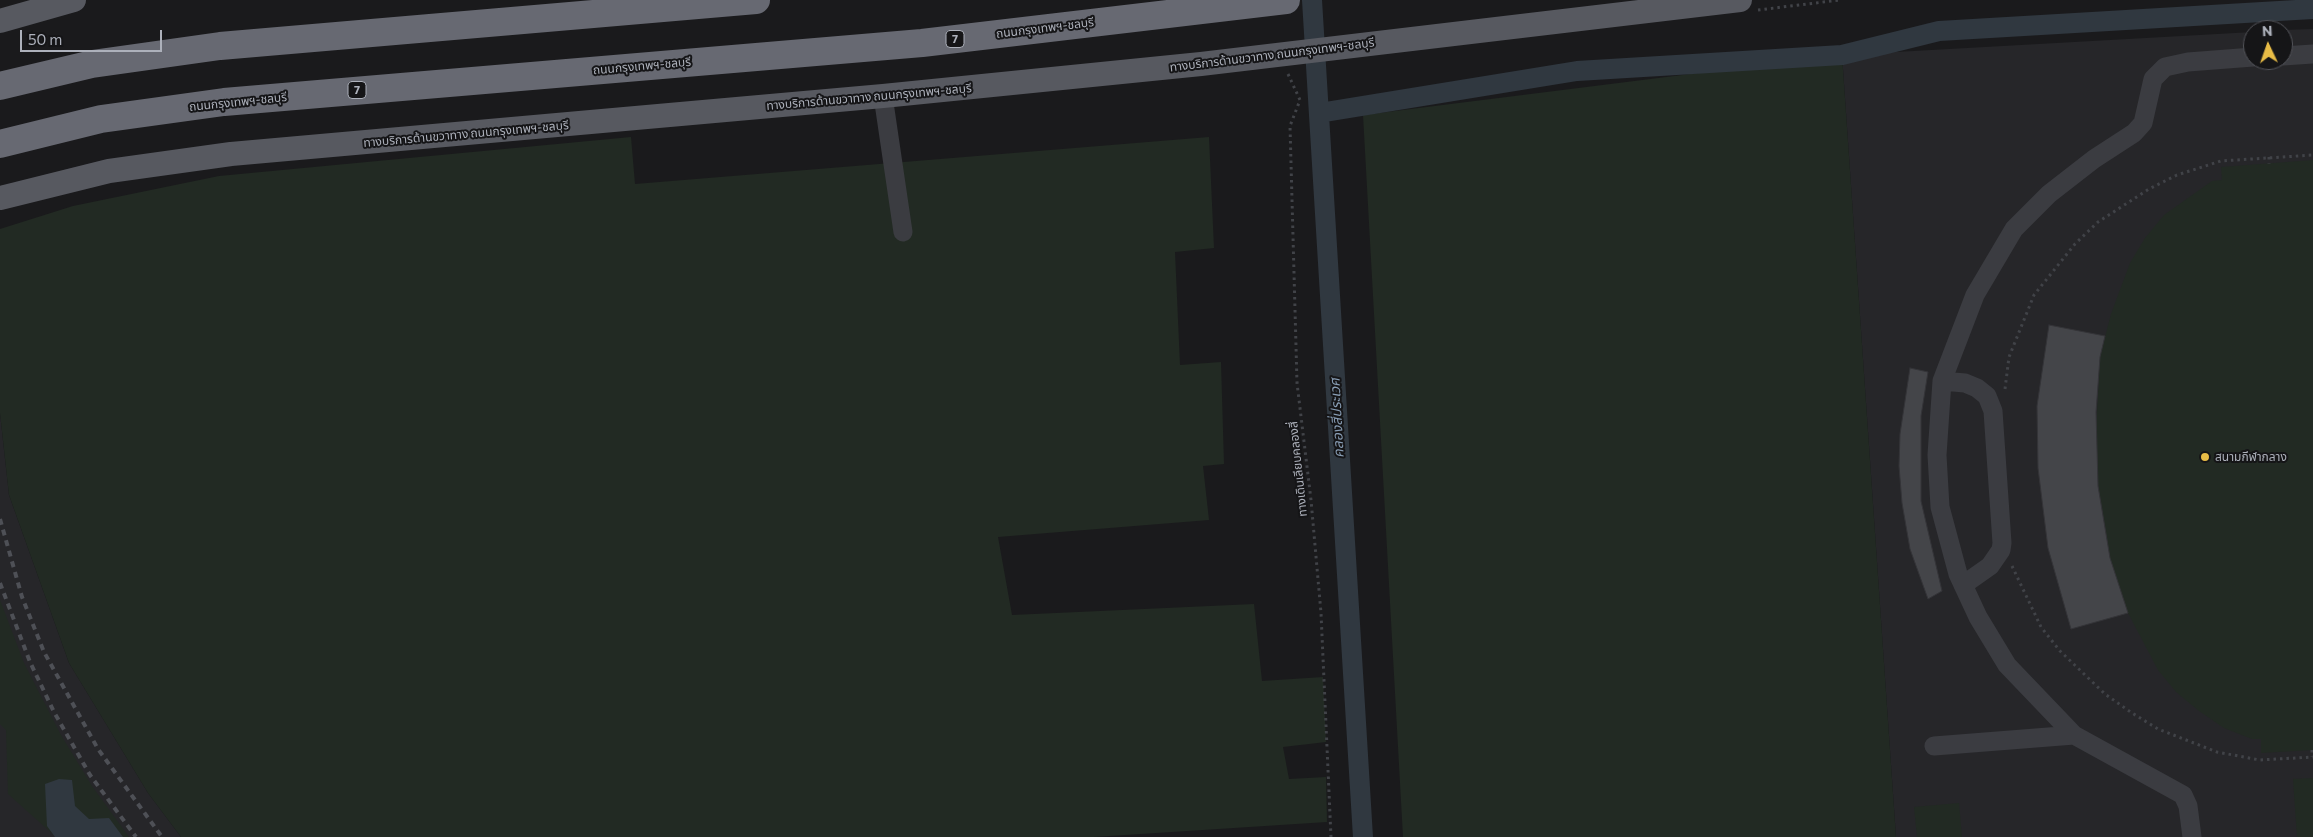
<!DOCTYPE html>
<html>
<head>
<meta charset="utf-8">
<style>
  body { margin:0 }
  #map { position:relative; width:2313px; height:837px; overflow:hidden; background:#1a1a1c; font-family:Commissioner,sans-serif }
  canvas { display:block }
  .north { position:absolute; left:2243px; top:20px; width:50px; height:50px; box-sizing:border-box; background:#151517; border:1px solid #525359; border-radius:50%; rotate:357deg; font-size:14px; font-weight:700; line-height:20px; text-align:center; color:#adb1bb }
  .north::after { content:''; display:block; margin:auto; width:18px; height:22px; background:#e8bc46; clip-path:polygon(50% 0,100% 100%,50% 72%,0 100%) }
  .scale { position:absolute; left:20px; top:30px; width:142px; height:22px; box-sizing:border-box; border:2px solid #adb1bb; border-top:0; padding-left:6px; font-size:15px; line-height:18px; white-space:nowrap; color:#adb1bb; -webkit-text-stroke:4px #151517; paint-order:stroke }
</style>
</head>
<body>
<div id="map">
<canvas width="2313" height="837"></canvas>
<div class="north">N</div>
<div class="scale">50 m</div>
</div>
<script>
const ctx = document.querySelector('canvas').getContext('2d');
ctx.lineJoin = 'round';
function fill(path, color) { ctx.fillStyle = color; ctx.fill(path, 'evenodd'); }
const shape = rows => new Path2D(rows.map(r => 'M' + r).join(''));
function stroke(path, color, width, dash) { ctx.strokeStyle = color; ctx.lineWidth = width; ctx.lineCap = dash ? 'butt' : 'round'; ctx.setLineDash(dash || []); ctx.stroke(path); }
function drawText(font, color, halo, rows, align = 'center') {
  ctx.font = font + ' Commissioner,"Noto Sans Thai",sans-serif'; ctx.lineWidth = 4; ctx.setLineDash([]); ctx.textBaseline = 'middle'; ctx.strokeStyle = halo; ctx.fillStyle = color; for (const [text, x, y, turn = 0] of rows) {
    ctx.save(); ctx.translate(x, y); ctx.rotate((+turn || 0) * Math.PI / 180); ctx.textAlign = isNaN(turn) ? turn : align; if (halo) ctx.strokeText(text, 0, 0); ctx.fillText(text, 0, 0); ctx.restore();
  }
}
const built = shape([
  [2313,29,2313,837,1896,837,1842,55,2253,32,2253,60,2283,60,2283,30],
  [0,413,9,495,69,663,148,793,181,837,0,837]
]);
const green = shape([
  [1842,55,1896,837,1403,837,1363,115],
  [631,137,635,184,1209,137,1214,248,1175,252,1180,365,1221,362,1224,464,1203,466,1209,520,998,537,1012,615,1254,604,1262,681,1323,677,1326,742,1283,747,1289,779,1326,777,1327,822,1094,837,181,837,148,793,69,663,9,495,0,413,0,229,73,206,219,176],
  [2313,160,2313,750,2261,753,2261,739,2252,739,2224,728,2199,711,2176,692,2158,670,2128,613,2110,558,2098,486,2096,430,2100,357,2111,314,2130,263,2145,238,2164,215,2212,181,2222,180,2221,167],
  [0,600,24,663,61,735,92,786,129,837,56,837,8,794,6,730,0,724],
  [2313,778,2313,837,2297,837,2293,779],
  [1959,803,1962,837,1917,837,1914,807]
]);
const water = shape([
  [59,779,72,780,75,806,89,819,109,818,123,837,55,837,47,826,45,784]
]);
const canal = shape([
  [1312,0,1363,837],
  [1319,113,1577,71,1842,55,1939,31,2313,9]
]);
const building = shape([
  [2049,325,2105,336,2100,357,2096,412,2098,486,2110,558,2128,613,2071,629,2048,548,2038,468,2037,406,2049,325],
  [1910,368,1928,372,1921,416,1921,501,1942,591,1928,599,1910,549,1902,503,1899,466,1900,434,1910,368]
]);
const path = shape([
  [1758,10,1840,0],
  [1288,74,1300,100,1290,126,1297,383,1311,500,1321,613,1331,837],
  [2269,157,2269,164],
  [2005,389,2009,357,2034,295,2075,244,2098,222,2149,189,2177,175,2221,161,2313,155],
  [2012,566,2041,627,2060,651,2105,694,2132,713,2158,729,2217,752,2260,760,2313,757],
  [2312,750,2312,757]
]);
const minor = shape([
  [2283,56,2313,54],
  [883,96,903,232],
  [1942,381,1965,383,1977,388,1987,396,1993,411,2002,543,2001,550,1990,566,1963,585],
  [1934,746,2074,735],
  [2192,837,2188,806,2183,795,2074,735,2007,665,1978,617,1958,574,1940,507,1937,455,1942,381,1975,295,2014,229,2049,194,2094,159,2134,133,2143,123,2153,79,2165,67,2188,62,2253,57]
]);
const major = shape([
  [0,21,74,0],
  [0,198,109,171,231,154,883,96,1201,64,1740,0]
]);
const highway = shape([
  [0,86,92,64,220,46,756,0],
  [0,144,101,119,224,102,922,43,1286,0]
]);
const rail = shape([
  [0,519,22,597,44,652,98,749,162,837],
  [0,583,30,662,54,712,90,775,136,837]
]);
const markers = [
  [2205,457,5,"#e8bc46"]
];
const shields = [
  [955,39,18],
  [357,90,18]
];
const shieldNames = [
  ["7",955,39],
  ["7",357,90]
];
const streetNames = [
  ["ถนนกรุงเทพฯ-ชลบุรี",1045,28,-7],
  ["ทางบริการด้านขวาทาง ถนนกรุงเทพฯ-ชลบุรี",1272,55,-7],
  ["ถนนกรุงเทพฯ-ชลบุรี",642,66,-5],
  ["ทางบริการด้านขวาทาง ถนนกรุงเทพฯ-ชลบุรี",869,97,-5],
  ["ถนนกรุงเทพฯ-ชลบุรี",238,102,-6],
  ["ทางบริการด้านขวาทาง ถนนกรุงเทพฯ-ชลบุรี",466,134,-5],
  ["ทางเดินเลียบคลองสี่",1298,469,-96]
];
const poiNames = [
  ["สนามกีฬากลาง",2215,457]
];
const waterNames = [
  ["คลองสี่ประเวศ",1337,418,-93]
];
fill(built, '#262629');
fill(green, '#222a23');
fill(water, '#303840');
stroke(canal, '#303840', 20);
fill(building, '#444549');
stroke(building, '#343438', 1);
stroke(path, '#414348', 3, [2.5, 4]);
stroke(minor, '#3b3c41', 19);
stroke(major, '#575960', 24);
stroke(highway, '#676972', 28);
stroke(rail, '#4e5056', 4, [6, 5]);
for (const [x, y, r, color] of markers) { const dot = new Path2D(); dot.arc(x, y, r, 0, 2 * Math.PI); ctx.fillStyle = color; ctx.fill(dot); stroke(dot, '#151517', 2); }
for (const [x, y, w] of shields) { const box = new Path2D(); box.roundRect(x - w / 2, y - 8.5, w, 17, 4); ctx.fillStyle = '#151517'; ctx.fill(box); stroke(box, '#adb1bb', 1); }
drawText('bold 11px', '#adb1bb', null, shieldNames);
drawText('12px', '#adb1bb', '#151517', streetNames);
drawText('12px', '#adb1bb', '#151517', poiNames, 'left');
drawText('italic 14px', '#879cb3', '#151517', waterNames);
</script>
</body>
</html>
